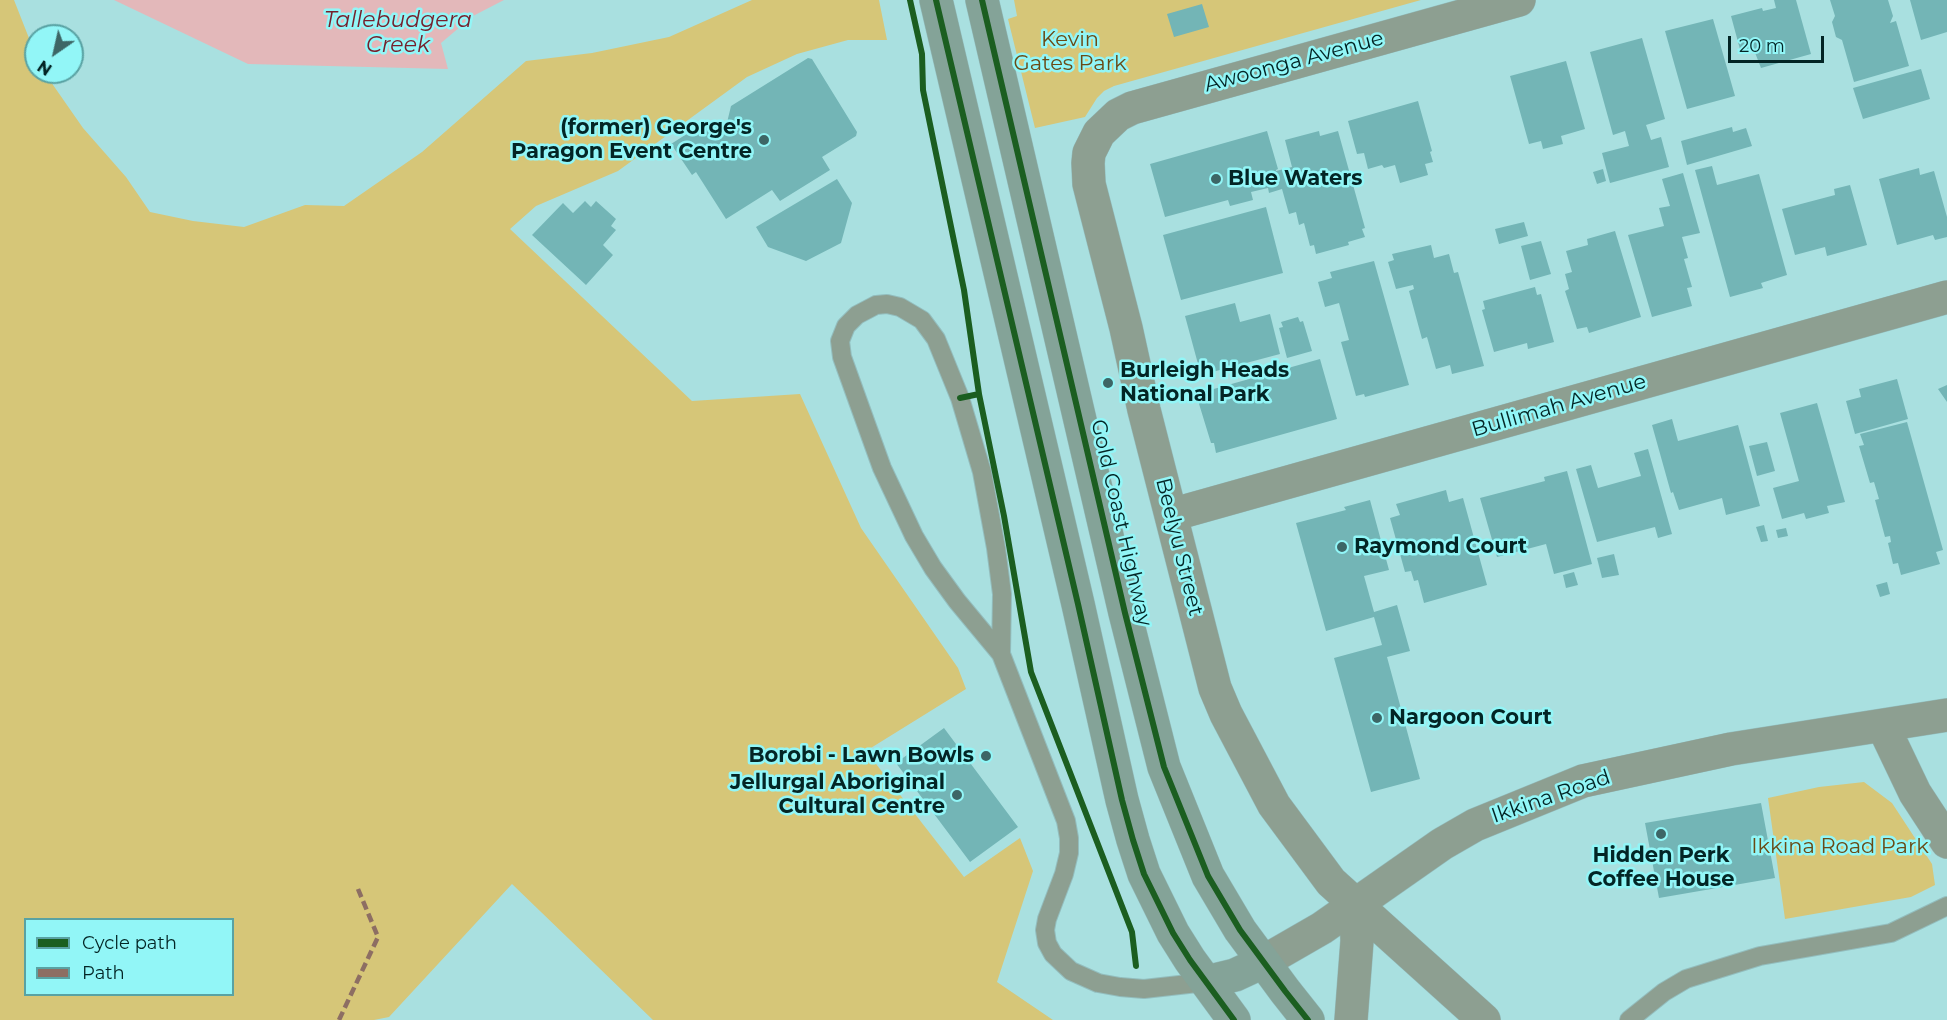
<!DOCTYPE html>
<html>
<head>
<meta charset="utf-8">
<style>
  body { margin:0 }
  #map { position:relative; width:1947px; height:1020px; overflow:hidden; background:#a9e0e0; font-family:Montserrat,sans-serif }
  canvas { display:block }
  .legend { position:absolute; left:24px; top:918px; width:210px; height:78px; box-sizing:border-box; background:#92f6f7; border:2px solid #59a2a3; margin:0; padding:8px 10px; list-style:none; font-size:18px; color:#032525 }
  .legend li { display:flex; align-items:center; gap:12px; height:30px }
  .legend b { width:30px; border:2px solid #59a2a3 }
  .north { position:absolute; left:24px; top:24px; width:60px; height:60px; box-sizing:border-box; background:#92f6f7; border:2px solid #59a2a3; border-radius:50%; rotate:214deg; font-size:16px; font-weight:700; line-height:24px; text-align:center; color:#032525 }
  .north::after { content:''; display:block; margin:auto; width:21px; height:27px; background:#3d6666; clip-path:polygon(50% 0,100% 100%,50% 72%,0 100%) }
  .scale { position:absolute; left:1728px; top:36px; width:96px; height:27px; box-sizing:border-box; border:3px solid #032525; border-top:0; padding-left:8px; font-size:18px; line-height:21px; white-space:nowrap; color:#032525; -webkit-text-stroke:4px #92f6f7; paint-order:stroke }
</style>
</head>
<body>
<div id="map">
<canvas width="1947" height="1020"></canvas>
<ul class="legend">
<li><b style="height:8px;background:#1b5e20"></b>Cycle path</li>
<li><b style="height:8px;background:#8d6e63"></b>Path</li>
</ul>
<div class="north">N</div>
<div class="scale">20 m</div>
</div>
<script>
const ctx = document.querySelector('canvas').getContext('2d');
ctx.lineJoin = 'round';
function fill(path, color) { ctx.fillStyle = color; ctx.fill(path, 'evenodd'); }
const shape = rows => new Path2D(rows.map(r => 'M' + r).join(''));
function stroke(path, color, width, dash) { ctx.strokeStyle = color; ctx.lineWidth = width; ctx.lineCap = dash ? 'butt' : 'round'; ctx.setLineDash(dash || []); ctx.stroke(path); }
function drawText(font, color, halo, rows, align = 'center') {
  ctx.font = font + ' Montserrat,sans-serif'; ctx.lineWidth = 5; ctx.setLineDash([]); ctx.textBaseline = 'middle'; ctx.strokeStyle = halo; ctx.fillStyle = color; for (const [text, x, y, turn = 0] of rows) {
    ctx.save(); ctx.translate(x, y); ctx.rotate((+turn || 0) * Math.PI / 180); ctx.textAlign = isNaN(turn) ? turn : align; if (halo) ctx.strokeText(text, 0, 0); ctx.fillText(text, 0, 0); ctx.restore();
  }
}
const green = shape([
  [0,0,14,0,36,56,36,72,44,72,83,128,126,177,150,212,193,221,244,227,305,205,344,206,422,152,526,61,592,53,669,37,752,0,879,0,887,40,848,40,797,54,747,77,618,171,536,206,510,229,692,401,800,394,861,528,958,668,966,689,866,751,964,877,1020,838,1033,871,997,982,1053,1020,653,1020,512,884,389,1017,374,1020,0,1020],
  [26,920,232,920,232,994,26,994],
  [1014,0,1421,0,1114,86,1104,91,1097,98,1085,117,1035,128,1008,19,1017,16],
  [1864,782,1892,803,1932,864,1935,885,1911,897,1785,919,1768,798,1819,787]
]);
const water = shape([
  [114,0,504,0,473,16,441,43,448,69,248,64]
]);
const building = shape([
  [1774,0,1796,0,1811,54,1761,68,1754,50,1741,53,1731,16,1762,8,1763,11,1776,8],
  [1830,0,1888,0,1893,16,1890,23,1896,21,1909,66,1854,82,1842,40,1836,37,1832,22,1835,16],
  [1910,0,1947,0,1947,32,1921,40],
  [1202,4,1209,27,1174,37,1167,14],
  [1713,19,1735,96,1687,109,1665,31],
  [1642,38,1665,119,1646,125,1651,140,1661,137,1669,167,1610,183,1602,153,1629,146,1625,131,1613,135,1590,52],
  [808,58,812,59,857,132,856,136,822,157,830,170,780,201,772,190,726,219,696,172,692,175,671,144,704,123,706,126,715,121,724,135,731,106],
  [1566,61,1585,129,1561,136,1563,144,1543,149,1541,141,1529,144,1510,76],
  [1921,69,1930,99,1863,119,1853,88],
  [1418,101,1432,151,1430,152,1433,162,1425,164,1428,175,1400,183,1395,165,1384,168,1382,165,1368,169,1364,153,1357,154,1348,121],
  [1732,127,1733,132,1746,128,1752,146,1687,165,1681,141],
  [1267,131,1278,169,1276,170,1276,171,1292,167,1285,140,1319,131,1320,136,1338,131,1365,228,1362,229,1365,237,1348,242,1349,245,1316,254,1314,245,1310,246,1304,223,1299,225,1296,212,1289,214,1282,189,1269,193,1268,188,1251,192,1253,200,1230,206,1228,200,1165,217,1150,164],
  [1712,166,1717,185,1759,174,1787,275,1761,283,1763,288,1730,297,1695,170],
  [1919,168,1920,175,1934,171,1947,217,1947,237,1935,240,1933,235,1897,245,1879,179],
  [1603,169,1606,181,1597,184,1593,172],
  [1683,173,1700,233,1682,237,1688,258,1684,259,1692,287,1687,288,1692,306,1652,317,1628,235,1664,226,1659,208,1670,206,1662,179],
  [837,179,852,203,841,243,806,261,768,247,756,227],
  [1850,185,1867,245,1827,256,1825,247,1795,255,1782,209,1835,195,1834,189],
  [585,201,591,207,596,201,616,219,611,226,616,230,603,245,613,255,586,285,532,235,563,203,573,213],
  [1266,207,1283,273,1181,300,1163,235],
  [1524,222,1528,236,1499,244,1495,229],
  [1615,231,1641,317,1589,333,1587,327,1577,329,1565,291,1569,289,1565,274,1572,272,1566,251,1588,245,1587,239],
  [1541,241,1551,274,1530,280,1521,246],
  [1431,245,1434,258,1449,254,1454,273,1458,272,1484,366,1452,374,1450,365,1436,369,1427,337,1422,339,1409,291,1414,289,1413,285,1396,289,1388,262,1394,260,1392,254],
  [1374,261,1409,385,1365,397,1364,394,1356,396,1341,342,1349,340,1339,303,1325,307,1318,282,1332,278,1330,272],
  [1535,287,1537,295,1541,294,1554,342,1528,349,1527,343,1494,352,1482,310,1485,309,1483,301],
  [1235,303,1240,322,1270,314,1280,354,1201,375,1185,316],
  [1298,317,1300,322,1303,321,1312,351,1287,358,1279,328,1283,327,1281,322],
  [1320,359,1337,419,1216,453,1214,443,1211,443,1196,394],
  [1897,379,1908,419,1855,434,1846,401,1861,397,1859,389],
  [1947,385,1947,402,1938,389],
  [1817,403,1845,502,1827,506,1829,513,1806,519,1804,513,1782,519,1773,488,1799,481,1780,413],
  [1672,419,1678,441,1738,425,1760,506,1726,515,1722,498,1679,510,1673,492,1671,493,1652,425],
  [1907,422,1943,550,1936,552,1940,564,1901,575,1898,563,1893,564,1888,543,1891,542,1890,536,1885,537,1875,500,1879,499,1874,482,1870,483,1859,446,1864,445,1860,434],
  [1767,442,1775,471,1757,476,1749,446],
  [1648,449,1672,534,1658,538,1655,527,1597,542,1576,469,1591,465,1598,488,1641,476,1634,453],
  [1567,471,1592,564,1554,574,1546,544,1497,557,1480,498,1545,481,1544,477],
  [1446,490,1449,502,1463,498,1487,585,1424,603,1418,580,1414,581,1411,571,1405,572,1390,518,1400,515,1396,504],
  [1370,500,1389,570,1364,576,1374,612,1397,605,1410,651,1387,657,1420,779,1371,792,1334,658,1382,645,1374,617,1326,631,1296,523,1346,510,1344,507],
  [1764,525,1768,541,1761,542,1756,527],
  [1786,528,1788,536,1778,538,1776,530],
  [1614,554,1619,575,1602,578,1597,558],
  [1574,572,1578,585,1566,588,1563,575],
  [1887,582,1890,594,1880,597,1876,585],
  [944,728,1018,827,970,862,896,763],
  [1761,803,1775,878,1659,898,1645,823]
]);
const service = shape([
  [1001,654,1002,594,996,548,982,472,960,398,936,339,922,320,900,307,887,304,876,305,857,315,846,326,840,341,842,357,882,468,914,536,933,568,957,601,1001,654,1066,821,1069,838,1069,853,1064,874,1047,919,1045,930,1047,943,1053,954,1071,971,1098,983,1120,987,1144,989,1206,982],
  [1629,1020,1664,992,1686,979,1760,956,1891,933,1947,906]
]);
const minor = shape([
  [1171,515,1947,297],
  [1883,726,1915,793,1947,842],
  [1263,962,1322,928,1442,844,1475,825,1583,781,1731,749,1947,715],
  [1351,1020,1357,941,1356,904],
  [1484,1020,1331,882,1274,805,1226,714,1215,688,1144,410,1126,328,1089,184,1088,163,1089,153,1099,133,1118,115,1132,108,1519,0]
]);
const trunk = shape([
  [936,0,1078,604,1122,800,1133,840,1144,874,1173,933,1190,960,1234,1020],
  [982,0,1125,613,1164,767,1208,876,1240,930,1285,991,1308,1020],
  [1206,982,1235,975,1263,962]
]);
const quiet = shape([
  [339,1020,378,937,358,889]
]);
const cycleway = shape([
  [910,0,922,54,923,90,964,290,979,394,960,398],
  [936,0,1078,604,1122,800,1133,840,1144,874,1173,933,1190,960,1234,1020],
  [982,0,1125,613,1164,767,1208,876,1240,930,1285,991,1308,1020],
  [979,394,1004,516,1031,672,1132,932,1136,966]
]);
const markers = [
  [764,140,6,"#3d6666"],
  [1216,179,6,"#3d6666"],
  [1108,383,6,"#3d6666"],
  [1342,547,6,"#3d6666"],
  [1377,718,6,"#3d6666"],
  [986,756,6,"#3d6666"],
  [957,795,6,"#3d6666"],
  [1661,834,6,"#3d6666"]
];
const parkNames = [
  ["Kevin",1070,40],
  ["Gates Park",1070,64],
  ["Ikkina Road Park",1840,847]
];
const streetNames = [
  ["Awoonga Avenue",1294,62,-15],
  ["Bullimah Avenue",1559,406,-16],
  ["Gold Coast Highway",1121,523,77],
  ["Beelyu Street",1179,547,76],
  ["Ikkina Road",1551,797,-19]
];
const poiNames = [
  ["(former) George's",752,128,"right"],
  ["Paragon Event Centre",752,152,"right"],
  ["Blue Waters",1228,179],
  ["Burleigh Heads",1120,371],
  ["National Park",1120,395],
  ["Raymond Court",1354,547],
  ["Nargoon Court",1389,718],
  ["Borobi - Lawn Bowls",974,756,"right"],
  ["Jellurgal Aboriginal",945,783,"right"],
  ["Cultural Centre",945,807,"right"],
  ["Hidden Perk",1661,856,"center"],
  ["Coffee House",1661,880,"center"]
];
const waterNames = [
  ["Tallebudgera",398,21],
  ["Creek",398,46]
];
fill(green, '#d6c678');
fill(water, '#e3b8ba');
fill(building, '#73b5b6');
stroke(service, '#93bdbd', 20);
stroke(minor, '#93bdbd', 34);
stroke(trunk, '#93bdbd', 34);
stroke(service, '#8d9f91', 18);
stroke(minor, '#8d9f91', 33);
stroke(trunk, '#84a398', 33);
stroke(quiet, '#8d6e63', 4.5, [9, 4.5]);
stroke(cycleway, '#1b5e20', 6);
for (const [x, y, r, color] of markers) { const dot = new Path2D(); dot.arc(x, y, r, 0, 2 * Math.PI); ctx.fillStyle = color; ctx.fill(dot); stroke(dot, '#92f6f7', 2); }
drawText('21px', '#6a4a15', '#92f6f7', parkNames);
drawText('21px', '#032525', '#92f6f7', streetNames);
drawText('bold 21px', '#032525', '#92f6f7', poiNames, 'left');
drawText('italic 22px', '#76202c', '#92f6f7', waterNames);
</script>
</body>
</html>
